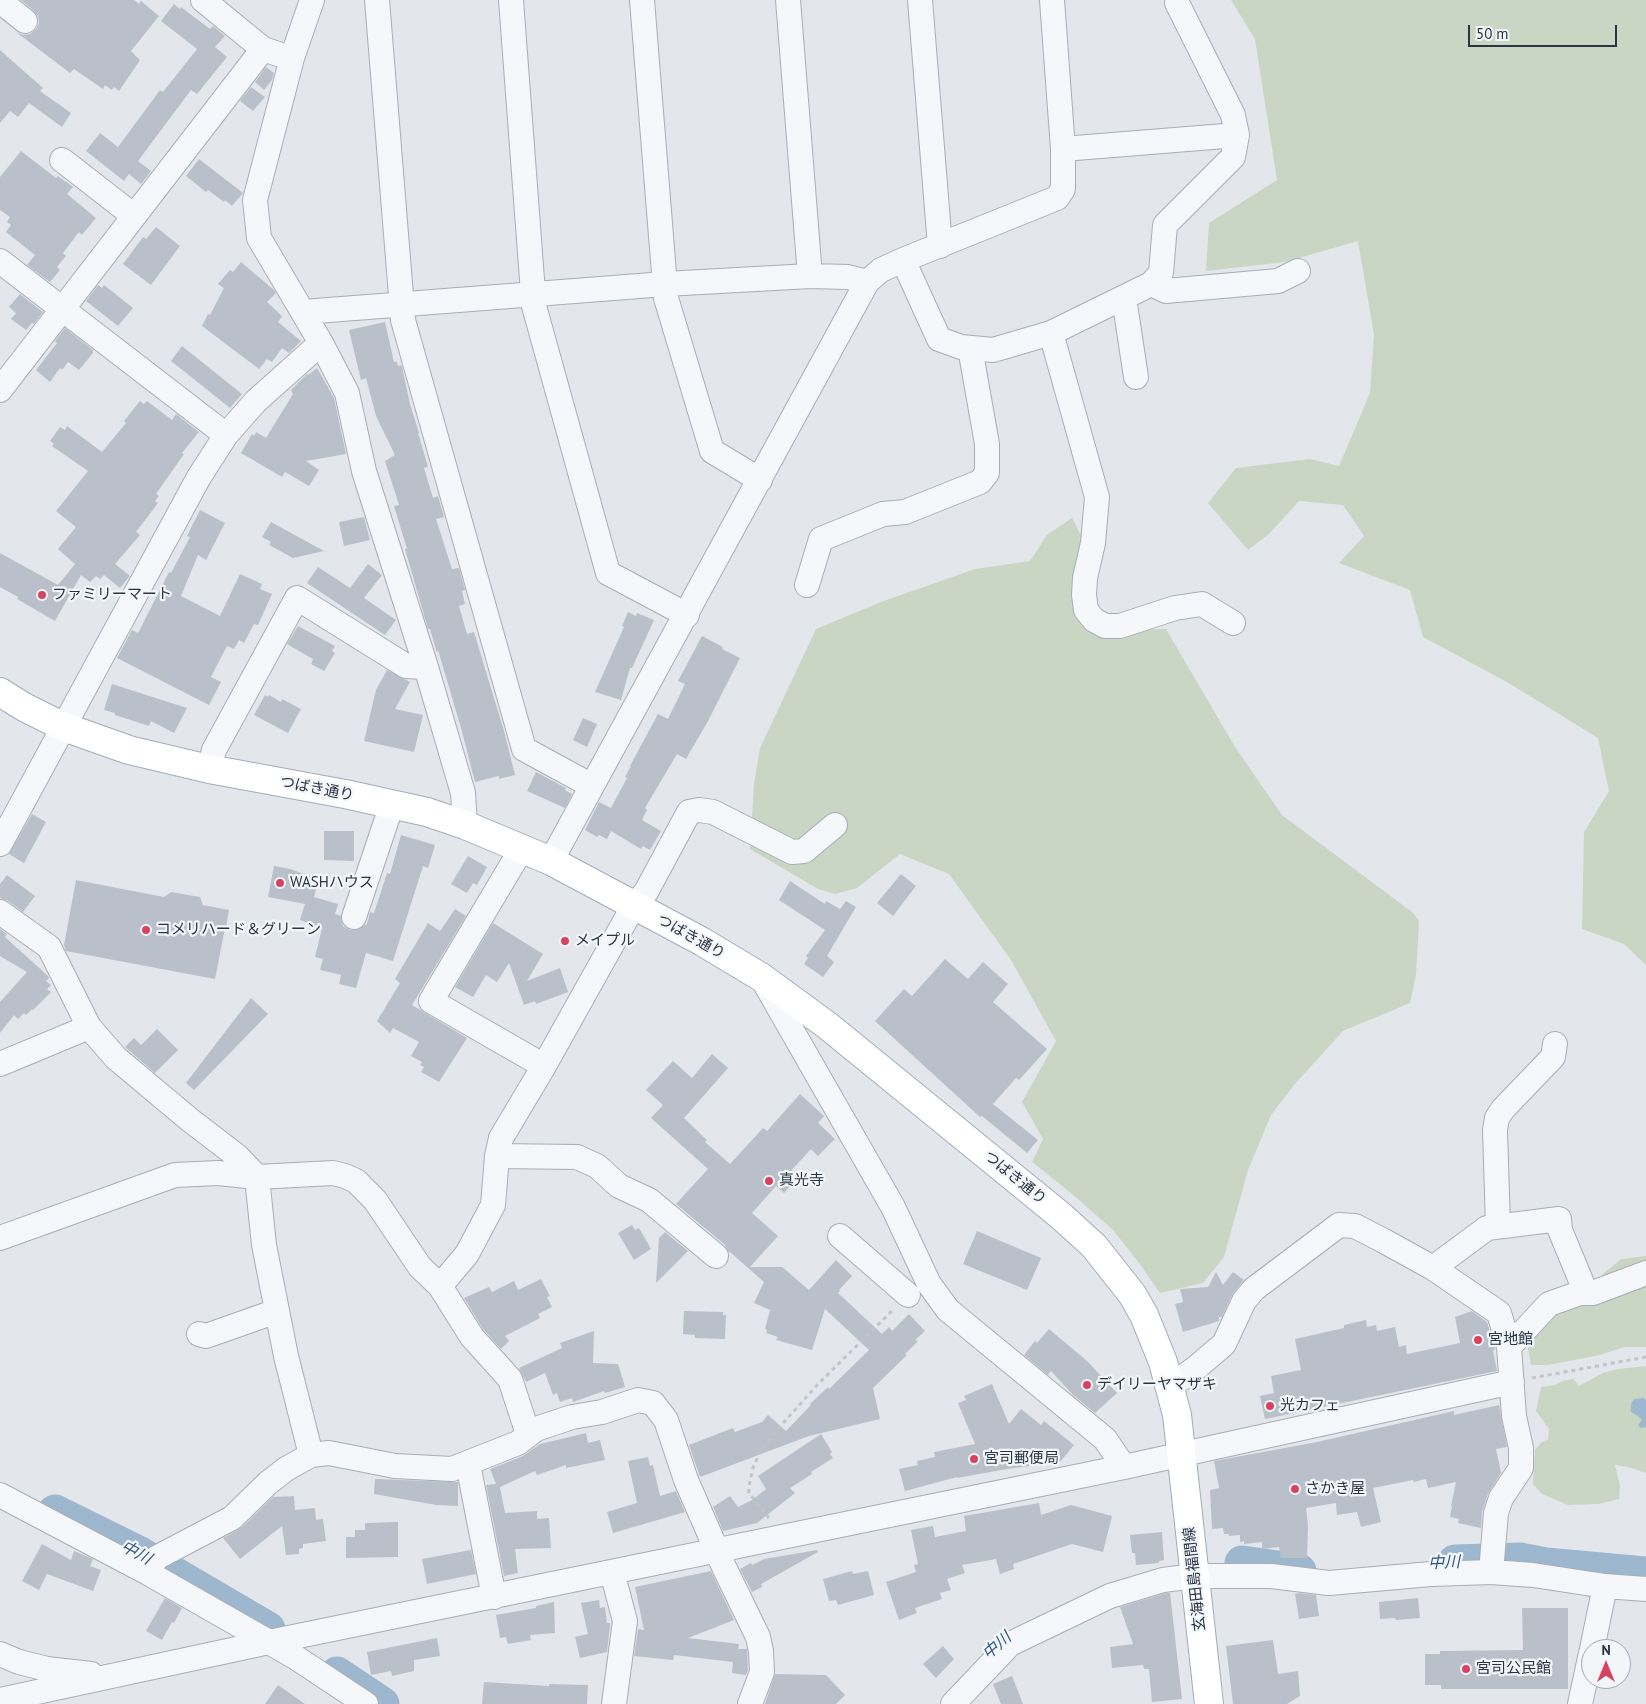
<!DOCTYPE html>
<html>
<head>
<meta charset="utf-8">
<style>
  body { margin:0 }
  #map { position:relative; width:1646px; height:1704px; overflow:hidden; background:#e3e7ec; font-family:"PT Sans",sans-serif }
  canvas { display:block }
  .north { position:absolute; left:1581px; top:1639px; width:50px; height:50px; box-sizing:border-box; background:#f3f6f9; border:1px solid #a2a9b1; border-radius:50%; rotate:0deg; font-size:14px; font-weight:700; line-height:20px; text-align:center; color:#293545 }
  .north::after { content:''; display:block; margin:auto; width:18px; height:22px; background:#d74260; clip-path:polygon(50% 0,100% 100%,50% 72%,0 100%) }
  .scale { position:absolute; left:1468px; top:25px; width:149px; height:22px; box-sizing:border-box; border:2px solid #293545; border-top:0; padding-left:6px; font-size:15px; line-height:18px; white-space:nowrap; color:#293545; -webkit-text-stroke:4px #f3f6f9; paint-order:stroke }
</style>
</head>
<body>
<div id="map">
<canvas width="1646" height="1704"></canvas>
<div class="north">N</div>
<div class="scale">50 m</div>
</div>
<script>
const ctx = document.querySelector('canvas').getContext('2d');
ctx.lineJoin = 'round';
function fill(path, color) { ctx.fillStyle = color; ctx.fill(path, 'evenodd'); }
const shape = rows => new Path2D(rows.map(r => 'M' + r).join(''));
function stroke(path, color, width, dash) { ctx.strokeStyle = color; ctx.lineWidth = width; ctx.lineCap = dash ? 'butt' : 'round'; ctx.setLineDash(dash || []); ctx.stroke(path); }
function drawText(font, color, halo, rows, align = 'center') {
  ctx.font = font + ' "PT Sans","Noto Sans JP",sans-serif'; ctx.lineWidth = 4.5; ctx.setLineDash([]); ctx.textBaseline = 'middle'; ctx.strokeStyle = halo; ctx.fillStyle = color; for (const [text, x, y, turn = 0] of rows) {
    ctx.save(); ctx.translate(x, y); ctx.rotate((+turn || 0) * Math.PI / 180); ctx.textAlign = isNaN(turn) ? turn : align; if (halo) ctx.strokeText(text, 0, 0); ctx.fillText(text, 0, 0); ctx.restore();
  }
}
const green = shape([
  [1231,0,1646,0,1646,965,1624,944,1582,929,1584,832,1609,791,1598,738,1507,682,1423,637,1410,590,1339,563,1364,536,1343,505,1299,501,1270,533,1248,550,1208,503,1236,468,1310,459,1339,466,1370,393,1374,335,1358,241,1285,262,1206,271,1209,223,1277,180,1255,39],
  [1072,518,1088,549,1090,630,1166,629,1235,747,1282,815,1412,912,1419,921,1416,975,1410,1003,1343,1031,1294,1085,1271,1115,1248,1170,1224,1257,1203,1283,1160,1293,1139,1263,1113,1230,1070,1192,1032,1162,1043,1139,1022,1102,1056,1041,1011,960,949,874,900,854,857,888,835,894,818,889,750,849,754,784,760,748,816,629,881,602,975,569,1030,561,1047,535],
  [1646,1256,1646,1347,1624,1347,1600,1355,1548,1365,1531,1365,1528,1349,1530,1340,1547,1316,1595,1284,1604,1273,1621,1259],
  [1646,1366,1646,1473,1629,1467,1615,1465,1620,1486,1619,1499,1598,1504,1568,1505,1542,1494,1533,1484,1535,1450,1542,1442,1548,1440,1549,1429,1536,1411,1541,1387,1555,1385,1562,1381,1573,1379,1579,1386,1603,1373,1618,1369]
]);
const water = shape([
  [1644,1398,1646,1400,1646,1427,1641,1428,1638,1425,1642,1420,1638,1416,1631,1412,1631,1404,1634,1399]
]);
const river = shape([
  [55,1512,140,1554,268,1629],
  [1455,1562,1520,1560,1546,1565,1646,1574],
  [1242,1563,1299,1571],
  [337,1674,382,1704]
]);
const building = shape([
  [21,0,134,0,139,4,141,1,159,16,131,51,140,60,119,91,114,87,112,90,105,85,103,89,74,69,70,73,16,32,23,35,30,34,36,29,39,23,38,16,34,11],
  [174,4,180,9,181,7,210,29,213,26,225,36,215,47,227,57,197,94,191,90,138,161,151,171,141,184,129,174,124,181,86,151,100,133,118,147,160,90,163,92,197,49,161,21],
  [0,50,43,88,40,91,71,113,62,127,29,103,18,117,10,111,0,123],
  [266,67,274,73,272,80,264,90,255,82],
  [251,87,265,97,253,111,240,101],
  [21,151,56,178,58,176,73,187,67,194,96,218,82,235,79,232,63,253,66,256,57,267,60,270,50,282,27,265,35,255,6,232,11,225,7,222,10,217,0,210,0,177],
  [199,159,243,193,232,206,225,200,224,202,208,190,206,192,186,176],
  [156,227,180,246,151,285,123,264,143,237,146,239],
  [241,262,274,290,276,293,267,302,282,316,278,322,301,341,289,353,282,348,272,362,267,359,259,369,202,326,208,314,210,315,224,288,218,284,230,270,233,272],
  [98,285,102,288,104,285,133,308,118,326,86,301],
  [20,294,43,312,34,324,32,323,26,330,11,319,16,313,9,307],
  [385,322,394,362,397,362,398,366,401,365,402,367,410,404,419,433,418,433,428,467,424,468,433,498,438,496,444,517,436,519,452,569,459,568,465,590,462,591,465,604,459,606,467,634,474,632,504,731,515,775,499,779,499,776,475,782,461,728,438,650,437,653,430,629,428,629,405,549,407,549,394,506,399,505,385,461,395,455,376,416,366,378,361,380,349,330],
  [65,328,93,350,93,353,79,370,68,362,62,370,60,368,50,382,36,370,57,343,55,341],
  [182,346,242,394,230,408,171,361],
  [317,368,334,398,346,454,306,461,319,470,309,486,285,472,282,477,241,453,252,434,254,436,256,432,266,438,293,394,291,390,307,374,308,375],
  [140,401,144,404,147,401,172,420,176,414,199,432,182,453,184,454,156,494,159,496,155,501,158,503,136,532,140,535,115,564,130,576,128,578,120,588,104,575,100,579,96,576,90,582,81,575,55,621,17,599,18,597,0,587,0,553,58,585,75,564,58,549,76,527,56,511,88,471,52,446,54,444,50,441,60,427,65,430,67,426,102,452,126,423,124,421],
  [200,510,225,523,206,560,198,555,181,596,220,616,240,574,262,584,260,589,272,594,258,625,254,624,244,643,239,640,234,649,227,646,211,677,221,682,209,705,117,658,132,630,138,633,169,572,171,573,190,537,187,536],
  [364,517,370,540,344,546,339,522],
  [271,522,324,551,293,558,269,545,271,542,262,537],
  [368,564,382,575,364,598,396,620,385,635,307,583,318,567,350,588],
  [628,612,636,616,637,613,654,620,632,668,630,668,621,700,595,692,624,627,622,626],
  [298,626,335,646,332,651,335,653,324,671,311,664,313,659,287,644],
  [702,636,723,647,722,649,740,658,708,721,686,759,677,754,645,808,647,810,642,820,661,831,650,850,643,846,641,849,611,831,607,839,599,835,597,837,585,830,599,802,611,808,627,778,625,777,631,766,630,766,658,714,668,719,685,684,678,681],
  [387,670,410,682,395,709,423,715,414,752,364,741,376,690],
  [112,684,187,708,174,733,151,721,149,726,115,715,115,713,104,710],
  [265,695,268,697,269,695,281,702,282,699,301,709,288,733,254,715],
  [583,718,597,724,587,747,573,740],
  [536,772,566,788,565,790,572,794,565,808,527,791],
  [32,814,46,822,24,863,9,854],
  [324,831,354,831,354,861,324,860],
  [401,835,435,845,428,868,423,866,393,961,366,953,356,988,339,984,341,975,320,970,323,959,315,957,322,928,300,920,305,904,268,897,274,866,290,869,319,879,314,897,338,904,335,914,341,916,343,926,350,930,357,930,367,924,370,912,374,913,387,873,390,874],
  [468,856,487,867,477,885,473,883,467,893,451,884],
  [901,874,916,886,893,916,877,903],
  [7,875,35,896,23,912,8,901,0,898,0,884],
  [76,880,164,897,171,892,200,897,203,905,229,910,226,927,223,926,225,928,215,979,66,951,64,945],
  [790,881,825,904,826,901,840,909,846,901,856,907,827,956,834,962,823,977,804,964,808,958,806,956,825,930,779,900],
  [455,909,466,916,412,1005,467,1038,439,1082,421,1072,424,1067,420,1065,422,1062,411,1056,419,1042,393,1028,390,1033,377,1021,400,983,395,979,428,923,440,931],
  [493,923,543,954,527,981,560,968,568,992,536,1004,535,1001,524,1005,509,963,497,982,486,975,473,997,455,987],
  [0,929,7,934,5,937,48,976,49,978,46,981,51,985,47,989,51,992,33,1010,32,1009,26,1015,24,1013,18,1019,14,1015,0,1033,0,1002,27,972,0,956],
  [945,959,968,979,983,962,1008,984,993,1002,1047,1049,1019,1080,1016,1078,993,1104,1038,1140,1027,1153,982,1116,980,1117,875,1021,904,989,912,996],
  [251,998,268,1014,194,1090,186,1083],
  [157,1029,178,1050,155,1073,125,1047,134,1038,141,1045],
  [712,1054,728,1068,684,1118,707,1140,705,1142,730,1164,763,1128,767,1131,800,1094,824,1116,818,1123,835,1139,818,1156,811,1149,790,1172,797,1179,784,1193,776,1186,752,1213,778,1236,750,1267,782,1267,809,1290,836,1260,852,1276,839,1290,840,1291,838,1293,882,1334,889,1327,892,1331,909,1314,925,1331,915,1340,918,1341,905,1354,907,1355,873,1388,880,1419,809,1436,700,1477,689,1445,733,1428,735,1432,762,1422,768,1415,786,1431,811,1405,810,1404,828,1387,829,1389,869,1350,825,1309,812,1350,776,1340,778,1337,766,1333,767,1330,765,1329,770,1310,754,1303,764,1282,730,1252,729,1253,725,1245,676,1204,708,1169,651,1118,663,1105,646,1090,673,1061,692,1078],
  [632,1225,635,1230,639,1228,651,1249,634,1260,618,1233],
  [977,1231,1041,1258,1027,1290,963,1264],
  [665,1232,688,1251,656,1283,659,1238],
  [1216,1272,1223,1285,1233,1272,1244,1280,1232,1295,1222,1317,1219,1317,1219,1321,1183,1332,1175,1304,1183,1302,1180,1289,1208,1287],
  [541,1279,550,1296,547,1297,552,1307,538,1314,540,1318,505,1336,509,1341,501,1349,483,1329,464,1298,489,1287,492,1292,514,1281,518,1290],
  [684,1311,723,1312,723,1315,726,1315,725,1339,695,1338,695,1335,683,1334],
  [1472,1311,1487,1322,1495,1349,1493,1351,1497,1371,1265,1419,1260,1396,1274,1393,1271,1376,1301,1370,1295,1339,1344,1328,1344,1325,1366,1320,1367,1327,1376,1325,1377,1331,1395,1327,1399,1347,1406,1345,1407,1354,1460,1343,1455,1317],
  [1049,1329,1087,1361,1117,1393,1095,1413,1073,1395,1051,1371,1048,1375,1024,1355,1035,1341,1037,1343],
  [594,1331,593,1363,618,1364,625,1387,605,1393,604,1391,573,1402,572,1398,560,1402,557,1393,553,1395,545,1373,526,1382,519,1368,562,1348,560,1343],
  [992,1384,1009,1424,1021,1409,1041,1425,1044,1421,1074,1445,1060,1462,1007,1469,957,1478,957,1477,905,1491,899,1469,918,1465,917,1461,935,1457,934,1452,975,1444,958,1403,966,1400,964,1396],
  [1499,1405,1507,1447,1496,1449,1501,1473,1488,1494,1482,1512,1481,1528,1458,1523,1459,1519,1450,1517,1452,1506,1451,1506,1456,1482,1428,1488,1426,1479,1414,1482,1413,1480,1373,1488,1381,1522,1361,1527,1357,1512,1337,1515,1336,1503,1306,1508,1308,1525,1307,1558,1281,1558,1279,1547,1262,1549,1262,1542,1244,1544,1244,1541,1240,1542,1240,1535,1229,1536,1229,1534,1224,1534,1223,1528,1212,1529,1210,1490,1219,1488,1214,1461,1317,1442,1454,1411,1454,1415],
  [586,1433,588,1443,600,1440,605,1460,566,1468,566,1465,537,1475,535,1471,500,1487,505,1513,537,1511,537,1519,549,1518,551,1548,515,1549,518,1573,504,1576,486,1485,496,1484,490,1469,523,1456,540,1444],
  [821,1434,832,1452,830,1454,833,1458,811,1472,812,1474,790,1488,795,1493,757,1523,723,1531,713,1507,730,1496,738,1507,752,1500,766,1489,758,1476],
  [648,1457,650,1466,653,1465,660,1496,676,1491,685,1512,613,1533,607,1512,637,1503,628,1461],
  [375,1479,458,1482,458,1506,436,1505,374,1494],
  [294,1496,295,1510,315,1508,316,1520,323,1519,326,1541,303,1544,303,1548,299,1549,299,1554,286,1555,282,1526,240,1559,223,1538,241,1528,273,1497],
  [1039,1503,1041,1515,1071,1505,1112,1516,1103,1552,1072,1544,1013,1564,1014,1569,1000,1574,996,1559,962,1565,965,1573,947,1579,951,1590,940,1593,942,1599,915,1608,917,1613,899,1620,886,1582,916,1572,914,1565,918,1564,911,1530,933,1526,935,1537,966,1531,964,1516],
  [398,1522,398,1557,346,1558,346,1537,355,1537,355,1530,365,1530,365,1523],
  [1162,1532,1164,1560,1159,1561,1159,1563,1136,1565,1135,1553,1132,1553,1130,1535],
  [42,1544,71,1560,74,1551,93,1559,90,1566,101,1570,93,1591,47,1574,39,1590,22,1581],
  [471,1550,476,1574,427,1584,422,1559],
  [817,1550,818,1552,761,1584,762,1587,752,1592,740,1569,751,1563,752,1565,764,1559],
  [711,1571,734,1620,688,1638,739,1644,738,1649,747,1649,748,1670,746,1675,732,1673,733,1662,674,1655,673,1660,634,1656,638,1629,644,1630,635,1587],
  [852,1571,853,1574,868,1571,874,1595,838,1605,836,1600,829,1601,823,1579],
  [1166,1593,1170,1593,1182,1699,1152,1702,1149,1669,1144,1669,1143,1665,1112,1668,1110,1647,1133,1644,1120,1607],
  [1299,1593,1316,1595,1319,1616,1299,1619,1295,1594],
  [165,1598,182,1608,174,1623,172,1622,162,1640,146,1631],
  [1418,1598,1420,1618,1396,1620,1395,1618,1380,1619,1379,1602],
  [599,1600,600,1608,605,1607,607,1623,610,1623,610,1626,607,1652,580,1658,575,1637,588,1634,581,1603],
  [554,1602,555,1633,530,1635,531,1640,508,1644,506,1637,500,1638,496,1615,536,1608,536,1606],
  [1522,1608,1568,1608,1568,1689,1441,1689,1441,1685,1425,1685,1425,1654,1440,1654,1440,1651,1523,1650],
  [437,1638,440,1656,414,1660,414,1671,392,1676,391,1671,371,1675,367,1652],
  [1273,1640,1278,1674,1298,1671,1300,1696,1287,1704,1233,1704,1226,1646],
  [943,1646,954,1659,936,1678,923,1664],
  [775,1674,826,1675,845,1695,836,1704,765,1704],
  [1012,1676,1023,1704,1001,1704,993,1684],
  [484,1682,549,1686,549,1684,588,1685,587,1704,482,1704],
  [278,1685,305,1704,265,1704]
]);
const path = shape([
  [1532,1378,1646,1357],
  [769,1518,749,1493,749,1486,753,1468,760,1452,777,1430,818,1384,894,1309]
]);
const minor = shape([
  [203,0,263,49,278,54],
  [312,0,292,58,255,200,259,238,321,343,347,393,364,471,426,667,463,793,465,825],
  [377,0,403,320,524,749,592,786],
  [511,0,534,306,608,573,687,615],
  [642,0,666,298,712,451,760,480],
  [788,0,810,276],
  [920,0,940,246],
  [0,1,25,21],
  [1063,149,1237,135],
  [62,160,134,216],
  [903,260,939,339,961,347,993,350,1051,333,1151,284,1161,273,1165,225,1233,157,1237,135,1233,115,1177,3,1177,0],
  [0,261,226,435],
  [1151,284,1166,291,1278,281,1298,271],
  [1124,298,1136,377],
  [303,312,665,284,810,276,848,277,867,282],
  [1051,333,1097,497,1093,543,1085,578,1084,595,1086,610,1094,620,1105,626,1120,626,1175,608,1202,604,1233,623],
  [0,390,263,49],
  [807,585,821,539,883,514,905,512,980,482,987,473,987,444,970,348],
  [209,769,214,750,297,598,406,666,426,667],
  [0,844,199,477,226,435,256,401,321,343],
  [522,848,431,1001,544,1066],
  [551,861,867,282,881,270,903,260,1057,198,1063,189,1063,149,1052,0],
  [0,912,49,947,89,1027,116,1058,190,1120,237,1156,257,1177,264,1245,286,1356,311,1455],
  [354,917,392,804],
  [763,980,893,1207,929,1284,948,1310,1105,1439,1124,1467],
  [0,1064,89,1027],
  [497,1156,577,1157,597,1166,619,1186,649,1200,716,1256],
  [1498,1226,1495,1130,1497,1118,1503,1109,1553,1057,1555,1044],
  [840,1236,908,1295],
  [0,1238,175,1175,218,1173,257,1177,333,1173,345,1176,356,1181,375,1200,420,1267,440,1286,472,1337,510,1379,528,1434],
  [1433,1268,1487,1228,1559,1219,1560,1230,1586,1293],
  [440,1286,467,1254,493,1205,497,1156,501,1138,544,1066,634,905,646,892,689,812,699,810,713,812,792,852,804,851,835,825],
  [199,1334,206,1336,277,1311],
  [1171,1386,1197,1367,1224,1344,1244,1301,1254,1289,1339,1225,1355,1226,1384,1241,1433,1268,1499,1313,1509,1347],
  [468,1464,494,1597],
  [0,1495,148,1573,269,1642,295,1657,366,1704],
  [612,1572,625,1621,614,1704],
  [1491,1572,1496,1513,1501,1498,1521,1468,1521,1448,1514,1416,1509,1347,1549,1304,1580,1293,1593,1293,1646,1273],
  [148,1573,156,1558,232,1518,268,1483,286,1469,311,1455,329,1453,395,1466,452,1469,518,1443,536,1429,572,1417,602,1412,638,1400,653,1403,666,1420,686,1480,724,1567,758,1637,761,1651,762,1672,750,1704],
  [1592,1649,1605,1586],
  [0,1654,19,1662,47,1669,91,1674],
  [0,1700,269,1642,1124,1467,1512,1382],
  [953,1704,1010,1644,1110,1596,1163,1580,1194,1576,1271,1576,1329,1583,1431,1574,1491,1572,1533,1575,1605,1586,1646,1589],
  [1580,1704,1591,1653]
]);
const major = shape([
  [0,692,24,707,64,727,129,750,209,769,345,794,427,812,465,825,551,861,701,941,761,977,828,1026,1061,1216,1094,1246,1132,1294,1144,1315,1163,1362,1177,1415,1209,1704]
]);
const markers = [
  [42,595,5,"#d74260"],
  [280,883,5,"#d74260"],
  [146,930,5,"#d74260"],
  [565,941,5,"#d74260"],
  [769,1181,5,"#d74260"],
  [1478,1340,5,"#d74260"],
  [1087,1385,5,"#d74260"],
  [1270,1406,5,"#d74260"],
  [974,1459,5,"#d74260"],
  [1295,1489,5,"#d74260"],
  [1466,1669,5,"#d74260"]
];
const poiNames = [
  ["ファミリーマート",52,595],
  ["WASHハウス",290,883],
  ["コメリハード＆グリーン",156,930],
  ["メイプル",575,941],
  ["真光寺",779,1181],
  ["宮地館",1488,1340],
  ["デイリーヤマザキ",1097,1385],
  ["光カフェ",1280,1406],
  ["宮司郵便局",984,1459],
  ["さかき屋",1305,1489],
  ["宮司公民館",1476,1669]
];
const streetNames = [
  ["つばき通り",317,789,11],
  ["つばき通り",691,937,29],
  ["つばき通り",1015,1178,39],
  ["玄海田島福間線",1195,1579,-96]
];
const waterNames = [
  ["中川",136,1553,28],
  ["中川",1444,1563,-2],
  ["中川",997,1646,-41]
];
fill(green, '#c9d6c3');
fill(water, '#9cb7ce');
stroke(river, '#9cb7ce', 35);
fill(building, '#bac0ca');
stroke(minor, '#a7aeb7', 26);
stroke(major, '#a1acb8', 30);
stroke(path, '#c1c5cb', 3, [4, 4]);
stroke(minor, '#f6f7fa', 24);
stroke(major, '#fff', 28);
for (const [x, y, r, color] of markers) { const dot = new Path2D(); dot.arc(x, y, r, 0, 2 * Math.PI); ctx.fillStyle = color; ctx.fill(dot); stroke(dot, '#f3f6f9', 2); }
drawText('15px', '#293545', '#f3f6f9', poiNames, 'left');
drawText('15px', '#293545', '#f3f6f9', streetNames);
drawText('italic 16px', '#30567c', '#f3f6f9', waterNames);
</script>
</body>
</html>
